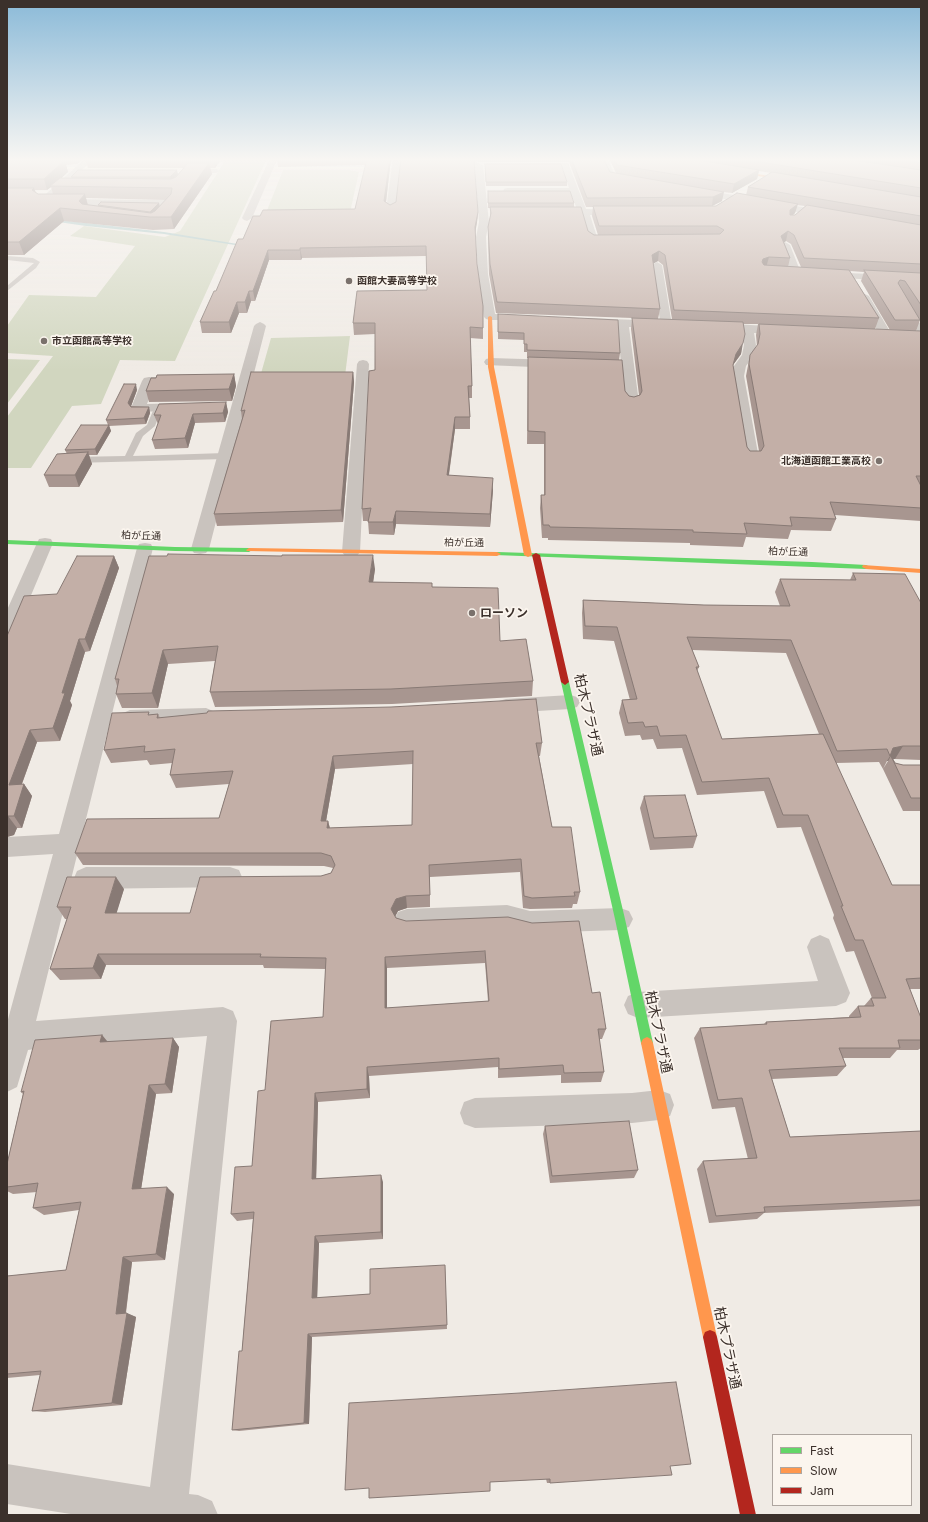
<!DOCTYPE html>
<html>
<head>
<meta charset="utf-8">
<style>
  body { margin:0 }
  #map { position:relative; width:928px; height:1522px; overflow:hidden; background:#f0ebe5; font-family:Inter,sans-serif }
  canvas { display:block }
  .frame { position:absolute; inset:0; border:8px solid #3b302b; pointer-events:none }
  .legend { position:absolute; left:772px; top:1434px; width:140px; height:72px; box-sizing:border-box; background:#fbf5ee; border:1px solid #aea6a0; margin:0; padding:5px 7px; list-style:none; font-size:12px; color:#3b302b }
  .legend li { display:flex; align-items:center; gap:8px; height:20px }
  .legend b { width:20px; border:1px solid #aea6a0 }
</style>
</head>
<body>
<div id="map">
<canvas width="928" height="1522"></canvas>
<div class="frame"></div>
<ul class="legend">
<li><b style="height:5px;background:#63d668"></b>Fast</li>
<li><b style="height:5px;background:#ff974d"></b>Slow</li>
<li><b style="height:5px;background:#b3261e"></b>Jam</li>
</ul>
</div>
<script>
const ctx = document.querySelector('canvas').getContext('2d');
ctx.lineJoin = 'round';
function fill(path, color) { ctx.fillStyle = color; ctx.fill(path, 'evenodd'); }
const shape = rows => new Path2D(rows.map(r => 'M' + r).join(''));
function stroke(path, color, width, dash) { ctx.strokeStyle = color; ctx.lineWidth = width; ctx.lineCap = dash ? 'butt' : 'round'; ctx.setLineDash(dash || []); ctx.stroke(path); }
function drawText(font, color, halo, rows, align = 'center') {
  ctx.font = font + ' Inter,"Noto Sans JP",sans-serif'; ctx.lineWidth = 3.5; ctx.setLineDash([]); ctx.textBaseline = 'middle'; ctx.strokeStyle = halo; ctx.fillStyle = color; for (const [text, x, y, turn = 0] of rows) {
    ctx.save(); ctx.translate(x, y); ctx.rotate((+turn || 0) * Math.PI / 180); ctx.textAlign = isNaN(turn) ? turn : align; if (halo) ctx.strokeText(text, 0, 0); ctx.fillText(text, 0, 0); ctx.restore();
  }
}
const green = shape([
  [227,158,267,158,175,361,120,360,101,404,72,406,31,468,7,468,7,417,53,356,7,353,7,326,29,295,96,297,135,246,70,236,84,226,165,237,180,231],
  [283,170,349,170,359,172,349,217,264,218],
  [350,336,345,376,260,377,271,338],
  [7,359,40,360,7,404]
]);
const stream = shape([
  [52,219,164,232,250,246,248,247,164,234,86,226,51,221,52,219]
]);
const lane = shape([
  [7,256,33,258,40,262,36,268,7,291,7,286,34,263,7,260,7,256],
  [907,310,912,311,921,325,921,333,917,331,906,311,907,310],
  [155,406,161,406,162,408,155,426,143,436,133,456,225,453,229,456,225,459,73,463,69,460,73,457,125,456,136,433,147,425,155,406]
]);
const street = shape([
  [86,158,95,158,50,199,170,200,174,203,158,221,155,222,150,219,163,206,102,205,96,211,112,214,114,216,109,219,86,215,84,213,92,205,39,204,38,202,39,200,86,158],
  [270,158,343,158,339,160,277,160,252,218,247,221,244,220,242,218,270,158],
  [393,158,401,158,396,210,391,213,386,210,393,158],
  [469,158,477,158,477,163,483,165,489,222,486,237,488,274,495,314,528,315,532,316,534,318,532,320,490,320,486,319,484,317,478,274,476,237,479,222,475,167,469,165,469,158],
  [599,158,607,158,615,175,632,178,636,180,632,182,609,179,599,158],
  [529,163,568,163,586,209,625,210,627,212,625,214,622,215,590,215,597,237,616,237,621,240,619,242,590,242,581,215,550,214,548,212,550,210,553,209,577,209,571,194,504,193,503,191,504,189,507,188,569,188,562,167,532,167,528,165,529,163],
  [185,169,216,169,220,171,216,173,185,173,185,169],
  [693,188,831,212,836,215,831,218,690,193,689,191,693,188],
  [785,242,790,245,801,273,800,275,792,275,791,273,780,245,785,242],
  [657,262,662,265,672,325,670,327,666,329,629,327,639,403,637,406,632,407,627,406,625,403,622,370,593,369,589,368,587,365,589,362,593,361,621,362,617,326,589,324,585,323,583,321,585,319,589,318,660,321,652,265,657,262],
  [823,272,921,276,921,282,819,277,818,275,819,273,823,272],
  [863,293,869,296,892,335,890,338,886,339,882,338,880,335,857,296,863,293],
  [260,322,264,324,266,326,209,549,206,553,200,554,194,553,191,549,254,326,256,324,260,322],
  [715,323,786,327,790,328,792,331,790,334,786,335,754,333,756,345,754,355,746,366,744,376,759,459,757,462,752,463,747,462,745,459,732,376,734,366,742,355,744,345,742,332,711,329,709,327,711,325,715,323],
  [490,358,557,360,561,361,563,364,561,367,557,368,486,365,484,362,486,359,490,358],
  [363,360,367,361,369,364,360,552,357,556,351,557,345,556,342,552,357,364,359,361,363,360],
  [149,377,179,377,184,378,186,381,184,384,179,385,154,385,147,404,187,403,192,404,194,407,192,410,138,412,133,411,131,408,142,381,144,378,149,377],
  [45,538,51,539,53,543,16,631,14,635,7,637,7,610,37,543,39,539,45,538],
  [145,543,151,544,153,548,36,1021,223,1007,233,1011,237,1021,189,1494,198,1495,212,1501,218,1515,77,1515,7,1504,7,1464,150,1487,207,1036,47,1047,28,1050,17,1087,7,1092,7,1023,53,854,7,857,7,837,59,834,137,548,139,544,145,543],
  [570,695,577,697,580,702,577,707,570,709,506,713,499,711,496,706,499,701,506,699,570,695],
  [206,708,213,711,216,716,213,721,206,724,130,726,123,723,120,718,123,713,130,710,206,708],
  [86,867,230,867,239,870,242,877,239,884,230,887,86,889,77,885,74,878,77,871,86,867],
  [507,905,530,911,620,908,629,911,633,919,629,927,620,930,530,933,507,927,407,931,398,928,394,920,398,912,407,909,507,905],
  [820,935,829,939,850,993,846,1002,836,1006,638,1018,628,1014,624,1005,628,996,638,992,818,981,807,947,811,939,820,935],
  [659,1090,670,1094,674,1105,670,1116,659,1120,632,1123,475,1128,464,1124,460,1113,464,1102,475,1098,632,1093,659,1090]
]);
const fast = shape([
  [7,540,175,547,249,548,252,550,249,552,175,551,7,544,7,540],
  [497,552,812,562,866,565,870,567,866,569,495,555,493,554,497,552],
  [565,679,569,682,625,919,653,1043,651,1047,647,1049,643,1047,641,1043,615,919,561,682,565,679]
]);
const slow = shape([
  [727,169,794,180,796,181,794,182,728,171,727,169],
  [490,316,492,317,494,367,532,555,528,557,524,555,488,367,488,317,490,316],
  [249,548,497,552,501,554,497,556,247,551,246,550,249,548],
  [863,565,921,569,921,573,866,569,862,567,863,565],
  [647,1037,651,1039,653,1043,717,1337,715,1342,710,1344,705,1342,703,1337,641,1043,643,1039,647,1037]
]);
const jam = shape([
  [536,553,540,555,569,682,565,685,561,682,532,555,536,553],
  [710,1330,715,1332,717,1337,756,1515,740,1515,703,1337,705,1332,710,1330]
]);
const wall = shape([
  [7,158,84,158,77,164,66,165,68,172,61,178,72,178,71,177,178,174,184,168,88,168,85,158,222,158,215,168,210,168,212,174,174,229,153,230,64,221,24,255,7,255],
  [51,187,53,194,38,194,36,193,35,190,47,190],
  [86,198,166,200,159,207,98,205,98,206,88,205],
  [277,158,391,158,386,202,390,205,478,212,477,222,475,235,477,264,483,328,483,339,470,338,472,386,472,398,469,398,470,417,470,429,455,429,449,475,493,490,490,527,396,524,394,535,369,534,368,521,363,521,362,509,375,370,375,334,354,335,353,323,427,290,426,256,302,258,301,260,269,260,255,301,251,301,247,313,239,313,231,333,202,333,200,322,243,239,260,216,355,209,366,165,278,167],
  [478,158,603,158,610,172,616,173,609,158,921,158,921,322,920,320,916,331,921,331,921,521,835,515,836,519,831,531,791,530,788,539,746,537,743,547,690,545,690,543,548,540,548,538,542,538,540,508,541,495,544,495,544,444,527,444,528,358,527,358,527,352,524,352,524,340,498,339,498,314,620,353,619,360,625,391,629,396,634,397,639,395,631,329,632,318,496,313,489,274,488,237,488,227,490,217,490,208,488,208,488,191,574,203,574,207,588,231,594,235,598,235,592,216,593,207,586,207,569,162,478,162],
  [759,171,771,173,748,187,746,195,716,206,712,206,722,201,723,192,732,193,757,179],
  [797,205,805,206,795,215,793,215,795,213],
  [786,241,791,244,801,267,788,267,790,258,784,242],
  [658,261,663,265,672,319,658,319,660,309,653,263],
  [850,271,864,272,861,281,890,330,875,329,879,318],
  [744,324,758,324,756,335,757,346,750,355,746,376,759,451,750,451,747,447,733,365,741,354],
  [485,164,567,182,567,186,486,186],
  [353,372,354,382,343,522,217,526,214,514,242,419,241,411],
  [234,374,236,386,232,401,149,402,146,391],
  [137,390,131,406,149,407,150,413,146,424,109,426,111,431,97,455,89,455,92,464,79,487,49,487,44,475,67,454,65,450,108,425,106,420],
  [226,402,228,412,225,422,195,423,188,448,155,449,152,440,158,424,154,415],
  [114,556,119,568,90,651,85,652,70,701,72,705,60,741,37,742,22,784,24,784,32,796,22,828,17,828,14,835,7,837,7,636,57,594],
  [149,556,375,569,373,582,433,587,500,641,533,681,532,696,392,704,215,707,210,692,215,661,168,664,158,708,122,708,116,694,117,686,115,679],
  [853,573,921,603,921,760,895,759,893,759,895,763,903,765,921,765,921,811,903,811,883,769,888,761,887,761,883,769,879,762,836,763,892,885,921,885,921,989,910,989,921,1018,921,1048,918,1050,897,1050,890,1058,843,1058,846,1066,837,1076,772,1079,790,1137,921,1131,921,1206,764,1213,757,1219,709,1223,697,1169,703,1161,748,1159,735,1107,712,1109,694,1038,700,1028,764,1024,766,1022,849,1017,849,1016,858,1006,864,1006,871,998,872,998,854,951,846,952,833,918,834,915,801,827,777,828,764,791,697,795,682,748,657,749,653,739,642,740,640,735,625,736,619,713,622,700,630,700,614,641,583,639,582,613,583,600,704,605,780,606,775,592,780,579,850,580],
  [692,650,786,653,819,734,722,739,697,671,699,667],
  [158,714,160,718,542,743,540,756,539,756,552,827,580,892,577,904,573,904,572,908,530,909,523,908,520,872,430,877,430,907,407,908,398,911,395,916,396,918,406,921,592,993,606,1029,602,1039,599,1039,604,1072,601,1082,561,1083,561,1075,498,1078,498,1067,369,1076,370,1098,318,1102,316,1178,383,1182,383,1239,319,1243,317,1298,370,1294,445,1265,447,1329,312,1337,309,1424,239,1431,232,1430,242,1351,253,1219,237,1221,231,1214,252,1166,265,1090,323,1017,326,969,264,968,263,965,106,965,101,979,60,980,50,969,67,919,65,919,57,907,124,889,116,913,190,913,321,876,331,873,333,868,324,866,83,865,75,853,219,818,229,784,176,788,170,775,172,763,150,765,147,760,111,763,104,750,150,715],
  [413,764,412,825,330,828,328,821,326,821,335,769],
  [485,963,488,1001,387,1008,387,968],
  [644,796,697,836,693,848,650,850,640,808],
  [102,1035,108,1042,173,1038,179,1047,172,1093,156,1094,141,1189,174,1194,165,1260,132,1262,126,1313,136,1317,122,1405,45,1412,32,1411,40,1375,7,1378,7,1276,66,1270,79,1210,44,1215,33,1208,37,1192,13,1194,7,1191,7,1164,23,1094,21,1092],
  [545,1126,638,1170,634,1178,550,1183,543,1134],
  [520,1393,670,1466,550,1483,547,1483,546,1479,490,1482,369,1498]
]);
const shadedWall = shape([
  [76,158,84,158,77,164],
  [213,158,222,158,215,168],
  [390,158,391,158,385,210,384,201],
  [65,160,68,172,53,186,50,186,51,187,47,190,44,179],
  [209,163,212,174,174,229,171,217],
  [177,170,178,174,171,182,170,177],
  [759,170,757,179,732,193,734,184],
  [34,188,38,200,32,190],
  [724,192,722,201,712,206,713,197],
  [85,194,88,206,85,211,79,201],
  [159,203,160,207,151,216,150,212],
  [798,204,795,213,787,220,790,210],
  [60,208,64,221,24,255,19,242],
  [478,212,477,222,474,237,475,227],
  [788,231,786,241,779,246,781,236],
  [300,248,302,258,301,260,300,250],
  [268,250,269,260,255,301,253,291],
  [659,251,658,261,651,265,652,255],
  [769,257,766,268,760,273,763,259],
  [249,291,251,301,247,313,245,302],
  [237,302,239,313,231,333,229,322],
  [743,343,741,354,733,365,736,354],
  [353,372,354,382,343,522,341,510],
  [234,374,236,386,232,401,229,389],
  [136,384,137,390,130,409,128,403],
  [226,402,228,412,225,422,223,413],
  [149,407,150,413,146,424,144,418],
  [193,414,195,423,188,448,185,438],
  [455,417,455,429,447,487,447,475],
  [109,425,111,431,97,455,95,449],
  [88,452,92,464,79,487,75,475],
  [493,478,493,490,490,527,490,514],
  [396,511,396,524,394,535,393,522],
  [373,555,375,569,371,597,369,582],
  [114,556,119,568,90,651,85,639],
  [79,639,85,652,70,701,72,705,60,741,53,728,62,693],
  [163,650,168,664,158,708,152,693],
  [30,730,37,742,17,797,9,785],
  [903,746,895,759,892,759,891,756,888,761,887,761,890,756,893,748],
  [333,756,335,769,324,833,321,821],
  [24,784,32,796,22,828,14,816],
  [8,816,17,828,14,835,7,837,7,820],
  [328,821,331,833,327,828],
  [116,877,124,889,113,925,105,913],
  [406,896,407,908,398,911,393,921,391,909,396,899],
  [98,954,106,965,101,979,93,968],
  [385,957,387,968,387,1018,385,1008],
  [102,1035,110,1045,100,1042],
  [173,1038,179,1047,172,1093,165,1084],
  [367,1067,369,1076,370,1098,367,1089],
  [149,1085,156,1094,140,1196,132,1189],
  [315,1093,318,1102,316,1186,312,1179],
  [381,1175,383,1182,383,1239,381,1232],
  [167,1187,174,1194,165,1260,156,1254],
  [315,1236,319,1243,317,1303,312,1298],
  [123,1257,132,1262,125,1318,116,1314],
  [127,1313,136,1317,122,1405,112,1403],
  [308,1334,312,1337,309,1424,304,1423]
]);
const building = shape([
  [367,158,390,158,384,201,390,205,396,202,401,158,470,158,474,160,478,212,475,227,477,264,483,306,483,328,470,327,472,386,468,386,470,417,455,417,447,475,493,478,490,514,396,511,393,522,368,522,371,508,362,509,369,371,375,370,375,323,353,323,357,291,427,290,426,246,300,248,300,250,268,250,253,291,249,291,245,302,237,302,229,322,200,322,214,291,216,291,238,239,243,239,253,216,260,216,263,210,355,209,367,158],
  [571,158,603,158,610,172,724,192,713,197,587,198,571,158],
  [614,158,687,158,759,170,734,184,617,165,614,158],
  [735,158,841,158,921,170,921,188,735,158],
  [888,158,921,158,921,163,888,158],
  [7,160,65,160,44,179,7,179,7,160],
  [188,163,209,163,171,217,150,217,60,208,19,242,7,242,7,188,34,188,32,190,38,194,85,194,79,201,82,204,151,213,155,211,171,194,172,188,50,186,60,178,171,179,176,177,188,163],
  [485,164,561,164,567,182,486,182,485,164],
  [78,170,177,170,170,177,71,177,78,170],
  [772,172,921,197,921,216,748,187,772,172],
  [488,191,570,191,574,203,488,203,488,191],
  [737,193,798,204,790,210,790,215,795,215,807,205,921,225,921,264,804,258,794,235,788,231,781,236,790,258,769,257,763,259,762,262,764,265,849,270,879,318,674,310,665,255,659,251,652,255,660,309,497,302,490,264,488,227,491,213,490,207,581,207,588,231,594,235,720,234,724,230,717,226,599,226,593,206,716,206,737,193],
  [101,202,159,203,150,212,98,205,101,202],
  [864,270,921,273,921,305,905,281,900,280,898,283,920,320,895,320,864,270],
  [498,314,618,320,620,353,527,350,527,344,524,344,524,333,498,332,498,314],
  [632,318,743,322,745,334,743,343,736,354,733,365,747,447,750,451,761,451,764,446,749,364,750,355,758,344,760,334,759,324,921,331,921,476,916,476,921,486,921,508,830,502,836,519,790,517,792,526,744,523,747,534,693,532,693,530,550,527,549,525,543,525,541,495,545,495,545,432,528,431,528,357,622,360,625,391,629,396,634,397,640,395,642,391,632,318],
  [251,372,353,372,341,510,214,514,245,410,241,411,251,372],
  [234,374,229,389,146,391,151,378,156,378,157,375,234,374],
  [124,384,136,384,128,403,131,407,149,407,144,418,106,420,124,384],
  [226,402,223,413,193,414,185,438,152,440,161,415,154,415,159,404,226,402],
  [81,425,109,425,95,449,65,450,81,425],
  [88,452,75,475,44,475,57,454,88,452],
  [168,554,282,556,282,555,373,555,369,582,432,583,432,587,498,588,500,641,526,639,533,681,391,689,210,692,218,646,163,650,152,693,116,694,119,679,115,679,149,556,167,556,168,554],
  [77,556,114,556,85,639,79,639,62,693,65,693,53,728,30,730,9,785,24,784,14,816,8,816,7,820,7,636,24,596,57,594,77,556],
  [853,573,905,574,921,603,921,746,903,746,893,748,890,756,887,749,837,751,791,640,687,637,699,667,696,667,722,739,823,734,892,885,921,885,921,978,906,979,921,1018,921,1040,898,1040,900,1048,839,1048,846,1066,769,1070,790,1137,921,1131,921,1200,764,1207,765,1212,716,1216,703,1161,757,1158,742,1098,718,1100,700,1028,767,1024,766,1022,861,1017,858,1006,874,1006,871,998,886,998,863,940,855,940,841,906,843,906,808,815,783,815,769,778,702,782,686,735,660,736,657,726,645,727,643,722,628,723,622,700,637,699,617,627,585,626,583,600,704,605,790,606,780,579,856,580,853,573],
  [536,699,542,743,536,743,552,827,571,827,580,892,574,892,575,896,532,898,524,896,521,859,429,865,430,895,406,896,396,899,391,909,396,918,406,921,508,917,532,923,579,921,592,993,600,992,606,1029,598,1029,604,1072,564,1073,563,1065,499,1069,499,1058,367,1067,367,1089,315,1093,312,1179,381,1175,381,1232,315,1236,312,1298,370,1294,370,1269,445,1265,447,1325,308,1334,304,1423,232,1430,239,1351,242,1351,254,1212,231,1214,235,1167,252,1166,258,1091,265,1090,271,1021,323,1017,326,958,260,957,261,954,98,954,93,968,50,969,71,907,57,907,67,877,116,877,105,913,190,913,200,877,321,876,331,873,335,865,331,856,321,853,75,853,87,819,219,818,233,771,170,775,175,749,144,752,145,746,104,750,112,713,149,712,148,715,158,714,157,718,207,713,208,711,391,707,536,699],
  [413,751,412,825,327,828,328,821,321,821,333,756,413,751],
  [485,951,489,1001,385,1008,385,957,485,951],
  [891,756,895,763,903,765,921,765,921,798,911,798,891,756],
  [685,795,697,836,654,838,644,796,685,795],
  [102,1035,100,1042,173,1038,165,1084,149,1085,132,1189,167,1187,156,1254,123,1257,116,1314,127,1313,112,1403,32,1411,41,1371,7,1374,7,1276,66,1270,81,1202,33,1208,38,1183,7,1187,7,1164,24,1091,21,1092,35,1040,102,1035],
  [629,1121,638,1170,552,1176,545,1126,629,1121],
  [676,1382,691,1464,670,1466,672,1475,550,1483,550,1479,490,1482,490,1491,369,1498,369,1488,345,1490,349,1403,520,1393,676,1382]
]);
const markers = [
  [349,281,4,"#7a716c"],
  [44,341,4,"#7a716c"],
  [879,461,4,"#7a716c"],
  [472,613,4,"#7a716c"]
];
const farPoinames = [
  ["函館大妻高等学校",357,281],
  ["市立函館高等学校",52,341],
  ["北海道函館工業高校",871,461,"right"]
];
const farStreetnames = [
  ["柏が丘通",141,536,2],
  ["柏が丘通",464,543,1],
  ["柏が丘通",788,552,2]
];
const poiNames = [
  ["ローソン",480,613]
];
const nearStreetnames = [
  ["柏木プラザ通",588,715,77],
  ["柏木プラザ通",658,1032,78],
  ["柏木プラザ通",727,1348,78]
];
fill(green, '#d1d6bf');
fill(stream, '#a1c2c1');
fill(lane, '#c9c3be');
fill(street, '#c9c3be');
fill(fast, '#63d668');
fill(slow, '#ff974d');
fill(jam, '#b3261e');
fill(wall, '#a89690');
fill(shadedWall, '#887a75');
fill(building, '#c3afa7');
stroke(building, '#887a75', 1);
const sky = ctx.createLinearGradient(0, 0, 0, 371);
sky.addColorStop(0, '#8bbad8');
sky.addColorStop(0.43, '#f8f6f3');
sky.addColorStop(1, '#f8f6f300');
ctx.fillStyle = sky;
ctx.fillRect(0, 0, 928, 371);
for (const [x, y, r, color] of markers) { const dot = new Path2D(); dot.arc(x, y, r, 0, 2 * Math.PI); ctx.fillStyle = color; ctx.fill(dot); stroke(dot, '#fbf5ee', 1.5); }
drawText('bold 10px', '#3b302b', '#fbf5ee', farPoinames, 'left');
drawText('10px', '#3b302b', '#fbf5ee', farStreetnames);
drawText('bold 12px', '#3b302b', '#fbf5ee', poiNames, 'left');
drawText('14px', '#3b302b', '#fbf5ee', nearStreetnames);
</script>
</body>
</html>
